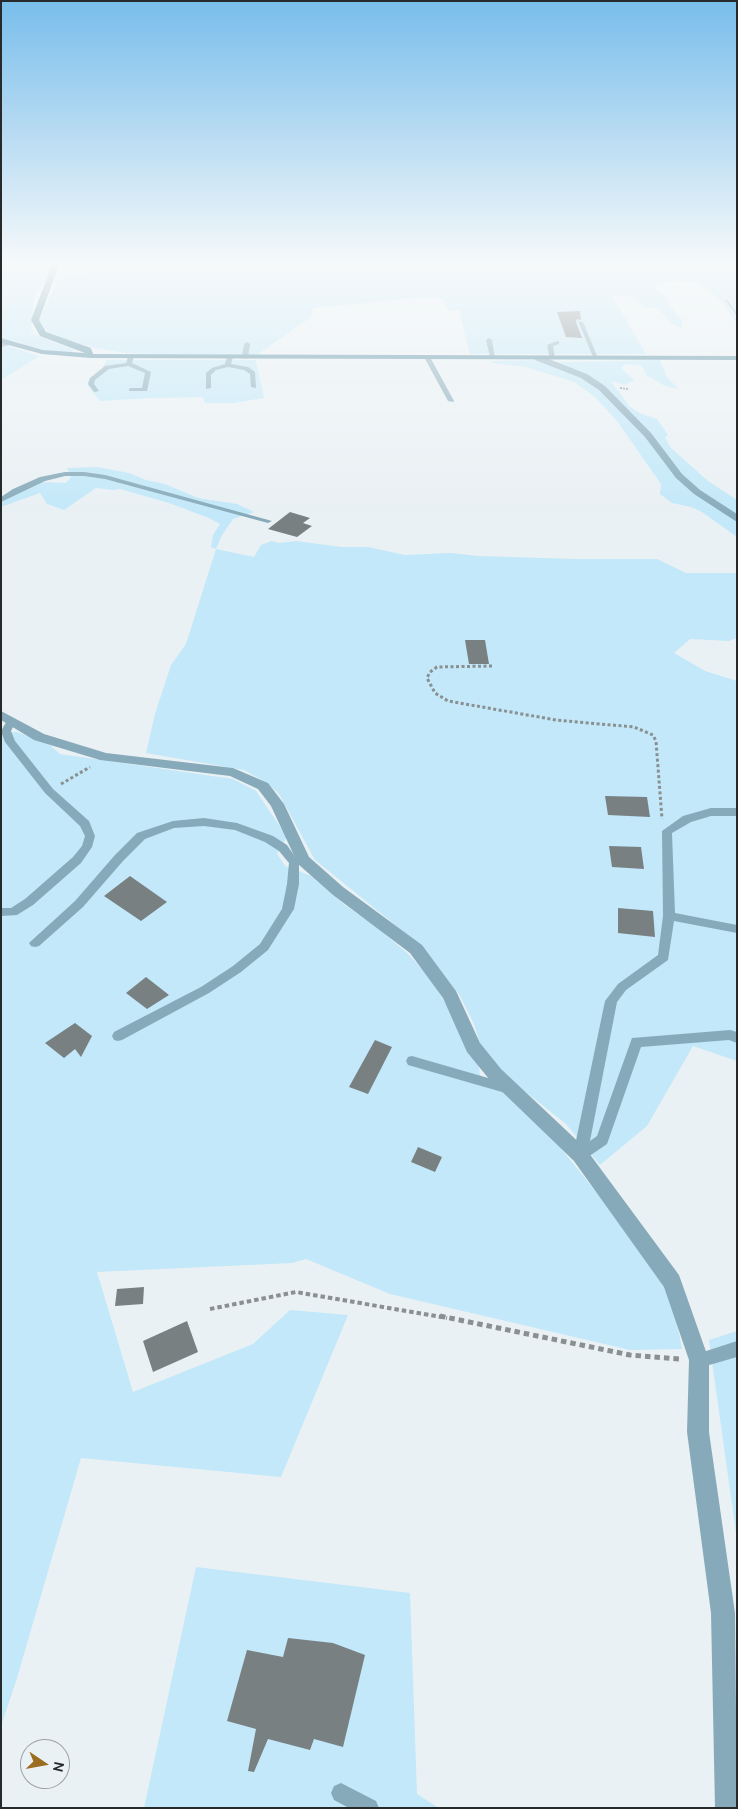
<!DOCTYPE html>
<html>
<head>
<meta charset="utf-8">
<style>
  body { margin:0 }
  #map { position:relative; width:738px; height:1809px; overflow:hidden; background:#eaf1f4; font-family:Cabin,sans-serif }
  canvas { display:block }
  .frame { position:absolute; inset:0; border:2px solid #272a2b; pointer-events:none }
  .north { position:absolute; left:20px; top:1739px; width:50px; height:50px; box-sizing:border-box; background:#eaf1f4; border:1px solid #9ca1a4; border-radius:50%; rotate:102deg; font-size:14px; font-weight:700; line-height:20px; text-align:center; color:#272a2b }
  .north::after { content:''; display:block; margin:auto; width:18px; height:22px; background:#9b6d1e; clip-path:polygon(50% 0,100% 100%,50% 72%,0 100%) }
</style>
</head>
<body>
<div id="map">
<canvas width="738" height="1809"></canvas>
<div class="frame"></div>
<div class="north">N</div>
</div>
<script>
const ctx = document.querySelector('canvas').getContext('2d');
ctx.lineJoin = 'round';
function fill(path, color) { ctx.fillStyle = color; ctx.fill(path, 'evenodd'); }
const shape = rows => new Path2D(rows.map(r => 'M' + r).join(''));
function stroke(path, color, width, dash) { ctx.strokeStyle = color; ctx.lineWidth = width; ctx.lineCap = dash ? 'butt' : 'round'; ctx.setLineDash(dash || []); ctx.stroke(path); }
const green = shape([
  [1,262,56,262,34,297,31,333,74,350,71,353,61,352,39,349,11,340,1,343],
  [211,262,737,262,737,323,718,298,711,292,696,283,676,281,654,285,657,291,666,297,671,308,682,320,682,328,670,323,658,308,643,307,634,296,612,296,646,354,470,354,459,310,448,310,443,298,417,298,313,308,311,317,257,355,157,354,125,353,95,348,67,340,48,332,39,320,57,282,66,276,87,275,87,265,165,268],
  [1,344,40,356,1,380],
  [107,360,256,360,264,398,233,403,205,403,203,397,151,398,100,401,87,385,89,379,102,368],
  [552,360,556,362,660,360,667,377,679,389,665,386,646,375,642,366,625,364,621,368,634,380,625,385,611,381,630,407,642,414,657,419,668,435,665,438,671,448,708,481,737,500,737,537,702,512,691,507,672,503,660,494,661,484,617,421,595,397,574,382,525,367,491,363,493,361],
  [97,467,129,473,146,480,165,484,198,498,237,504,254,512,233,519,222,535,216,549,254,557,261,545,272,541,279,543,296,541,341,547,368,547,405,555,451,553,478,556,575,559,657,559,686,573,737,573,737,638,729,641,690,639,674,653,705,671,737,681,737,1061,693,1046,647,1126,600,1165,566,1124,507,1077,481,1046,474,1024,460,996,429,955,415,941,315,860,279,794,267,783,244,770,146,753,155,714,171,665,186,644,216,549,211,547,213,535,220,524,209,518,169,503,120,489,113,490,96,488,64,510,47,504,40,493,1,507,1,499,41,482,66,483,71,477,67,468],
  [17,732,50,745,60,754,233,779,256,791,287,837,277,854,285,866,311,876,346,906,373,924,407,953,431,979,478,1059,480,1075,509,1095,551,1136,614,1214,662,1277,676,1318,682,1349,630,1350,390,1294,306,1259,292,1263,97,1272,133,1392,253,1344,290,1310,348,1315,281,1477,81,1458,17,1678,1,1726,1,733],
  [737,1331,737,1540,709,1340],
  [196,1567,410,1593,417,1794,439,1808,144,1808]
]);
const building = shape([
  [580,311,581,320,577,319,576,322,582,338,566,337,557,312],
  [290,512,310,518,303,523,312,526,297,537,268,529],
  [465,640,485,640,489,664,469,664],
  [605,796,647,797,650,817,608,815],
  [609,846,641,847,644,869,612,867],
  [130,876,167,902,141,921,104,896],
  [618,908,653,911,655,937,618,933],
  [146,977,169,995,147,1009,126,993],
  [75,1023,92,1036,81,1057,75,1049,64,1058,45,1043],
  [375,1040,392,1047,368,1094,349,1087],
  [418,1147,442,1157,435,1172,411,1162],
  [144,1287,143,1304,115,1306,117,1289],
  [187,1321,198,1352,153,1372,143,1341],
  [288,1638,333,1643,365,1655,343,1747,314,1739,310,1750,268,1739,254,1772,248,1771,256,1729,227,1721,247,1650,283,1657]
]);
const pathFar3 = shape([
  [726,300,737,314],
  [620,388,628,389]
]);
const pathFar2 = shape([
  [492,666,437,667,430,672,427,678,435,693,448,701,556,720,634,727,653,735,656,741,662,819],
  [61,784,90,767]
]);
const pathFar1 = shape([
  [210,1309,296,1292,447,1318]
]);
const path = shape([
  [440,1316,630,1355,680,1359]
]);
const lane = shape([
  [578,321,583,322,598,358,593,357,578,321],
  [489,338,492,340,495,358,490,357,486,340,489,338],
  [11,341,14,343,13,344,1,347,1,343,11,341],
  [557,341,559,342,559,344,553,346,555,358,550,359,547,345,557,341],
  [247,342,250,344,248,357,245,359,242,357,244,344,247,342],
  [131,355,134,357,132,363,151,372,147,391,129,391,129,389,131,388,142,388,145,373,128,366,109,369,95,380,94,384,99,391,94,392,88,384,90,378,105,366,126,363,128,357,131,355],
  [230,355,233,357,231,364,248,367,255,372,256,388,251,387,250,374,244,370,228,367,216,370,211,375,211,388,206,389,206,373,212,368,225,364,227,357,230,355],
  [427,355,430,357,454,401,453,402,448,401,424,357,427,355],
  [65,472,84,472,105,475,272,521,268,523,105,479,84,476,65,476,45,481,1,502,1,497,13,489,40,477,65,472],
  [11,718,16,721,11,731,15,741,53,789,89,821,95,836,92,847,81,863,33,905,17,915,1,916,1,908,11,908,25,899,73,857,82,846,85,836,80,826,45,793,5,742,1,731,8,719,11,718],
  [711,808,737,808,737,816,711,816,691,822,672,833,675,913,737,925,737,933,674,921,668,960,626,990,617,1002,590,1141,597,1136,632,1038,730,1030,737,1032,737,1043,729,1040,641,1047,607,1144,585,1159,580,1161,575,1159,573,1155,605,1001,618,984,658,955,663,916,662,831,683,816,711,808],
  [204,818,237,823,273,836,287,845,296,858,303,856,307,857,308,860,307,863,299,865,299,884,294,909,268,950,241,972,209,993,122,1040,118,1041,114,1040,112,1036,114,1032,201,987,233,966,260,944,282,909,287,884,289,863,279,851,265,842,235,830,204,826,174,828,145,839,123,861,83,907,39,946,35,947,31,946,29,943,75,901,115,855,137,833,173,821,204,818],
  [412,1056,509,1084,514,1085,515,1089,514,1093,509,1094,408,1065,406,1061,408,1057,412,1056],
  [737,1341,737,1357,699,1368,694,1365,691,1360,694,1355,737,1341],
  [341,1783,376,1801,379,1808,349,1808,334,1800,331,1793,334,1786,341,1783]
]);
const street = shape([
  [535,356,541,356,587,374,605,386,651,433,682,474,700,490,737,514,737,522,694,494,676,478,645,437,599,390,581,378,535,360,535,356],
  [1,711,44,734,106,753,233,768,268,783,284,804,309,857,343,887,422,945,456,991,480,1043,501,1069,586,1149,679,1275,709,1360,709,1432,735,1613,737,1808,715,1808,711,1613,687,1432,689,1360,664,1287,574,1161,489,1079,467,1052,443,998,410,953,333,895,298,864,271,806,258,789,230,776,100,760,34,740,1,720,1,711]
]);
const secondary = shape([
  [53,262,60,262,39,320,46,332,91,348,93,354,737,356,737,360,91,358,42,354,1,343,1,338,43,350,85,353,40,336,31,320,53,262]
]);
fill(green, '#c2e8f9');
fill(building, '#798082');
stroke(pathFar3, '#8a8f91', 2, [2, 1]);
stroke(pathFar2, '#8a8f91', 3, [3, 2.5]);
stroke(pathFar1, '#8a8f91', 4, [4.5, 3]);
stroke(path, '#8a8f91', 5, [5.5, 4]);
fill(lane, '#87aaba');
fill(street, '#87aaba');
fill(secondary, '#50889f');
const sky = ctx.createLinearGradient(0, 0, 0, 516);
sky.addColorStop(0, '#78bdeb');
sky.addColorStop(0.51, '#f6f9fa');
sky.addColorStop(1, '#f6f9fa00');
ctx.fillStyle = sky;
ctx.fillRect(0, 0, 738, 516);
</script>
</body>
</html>
